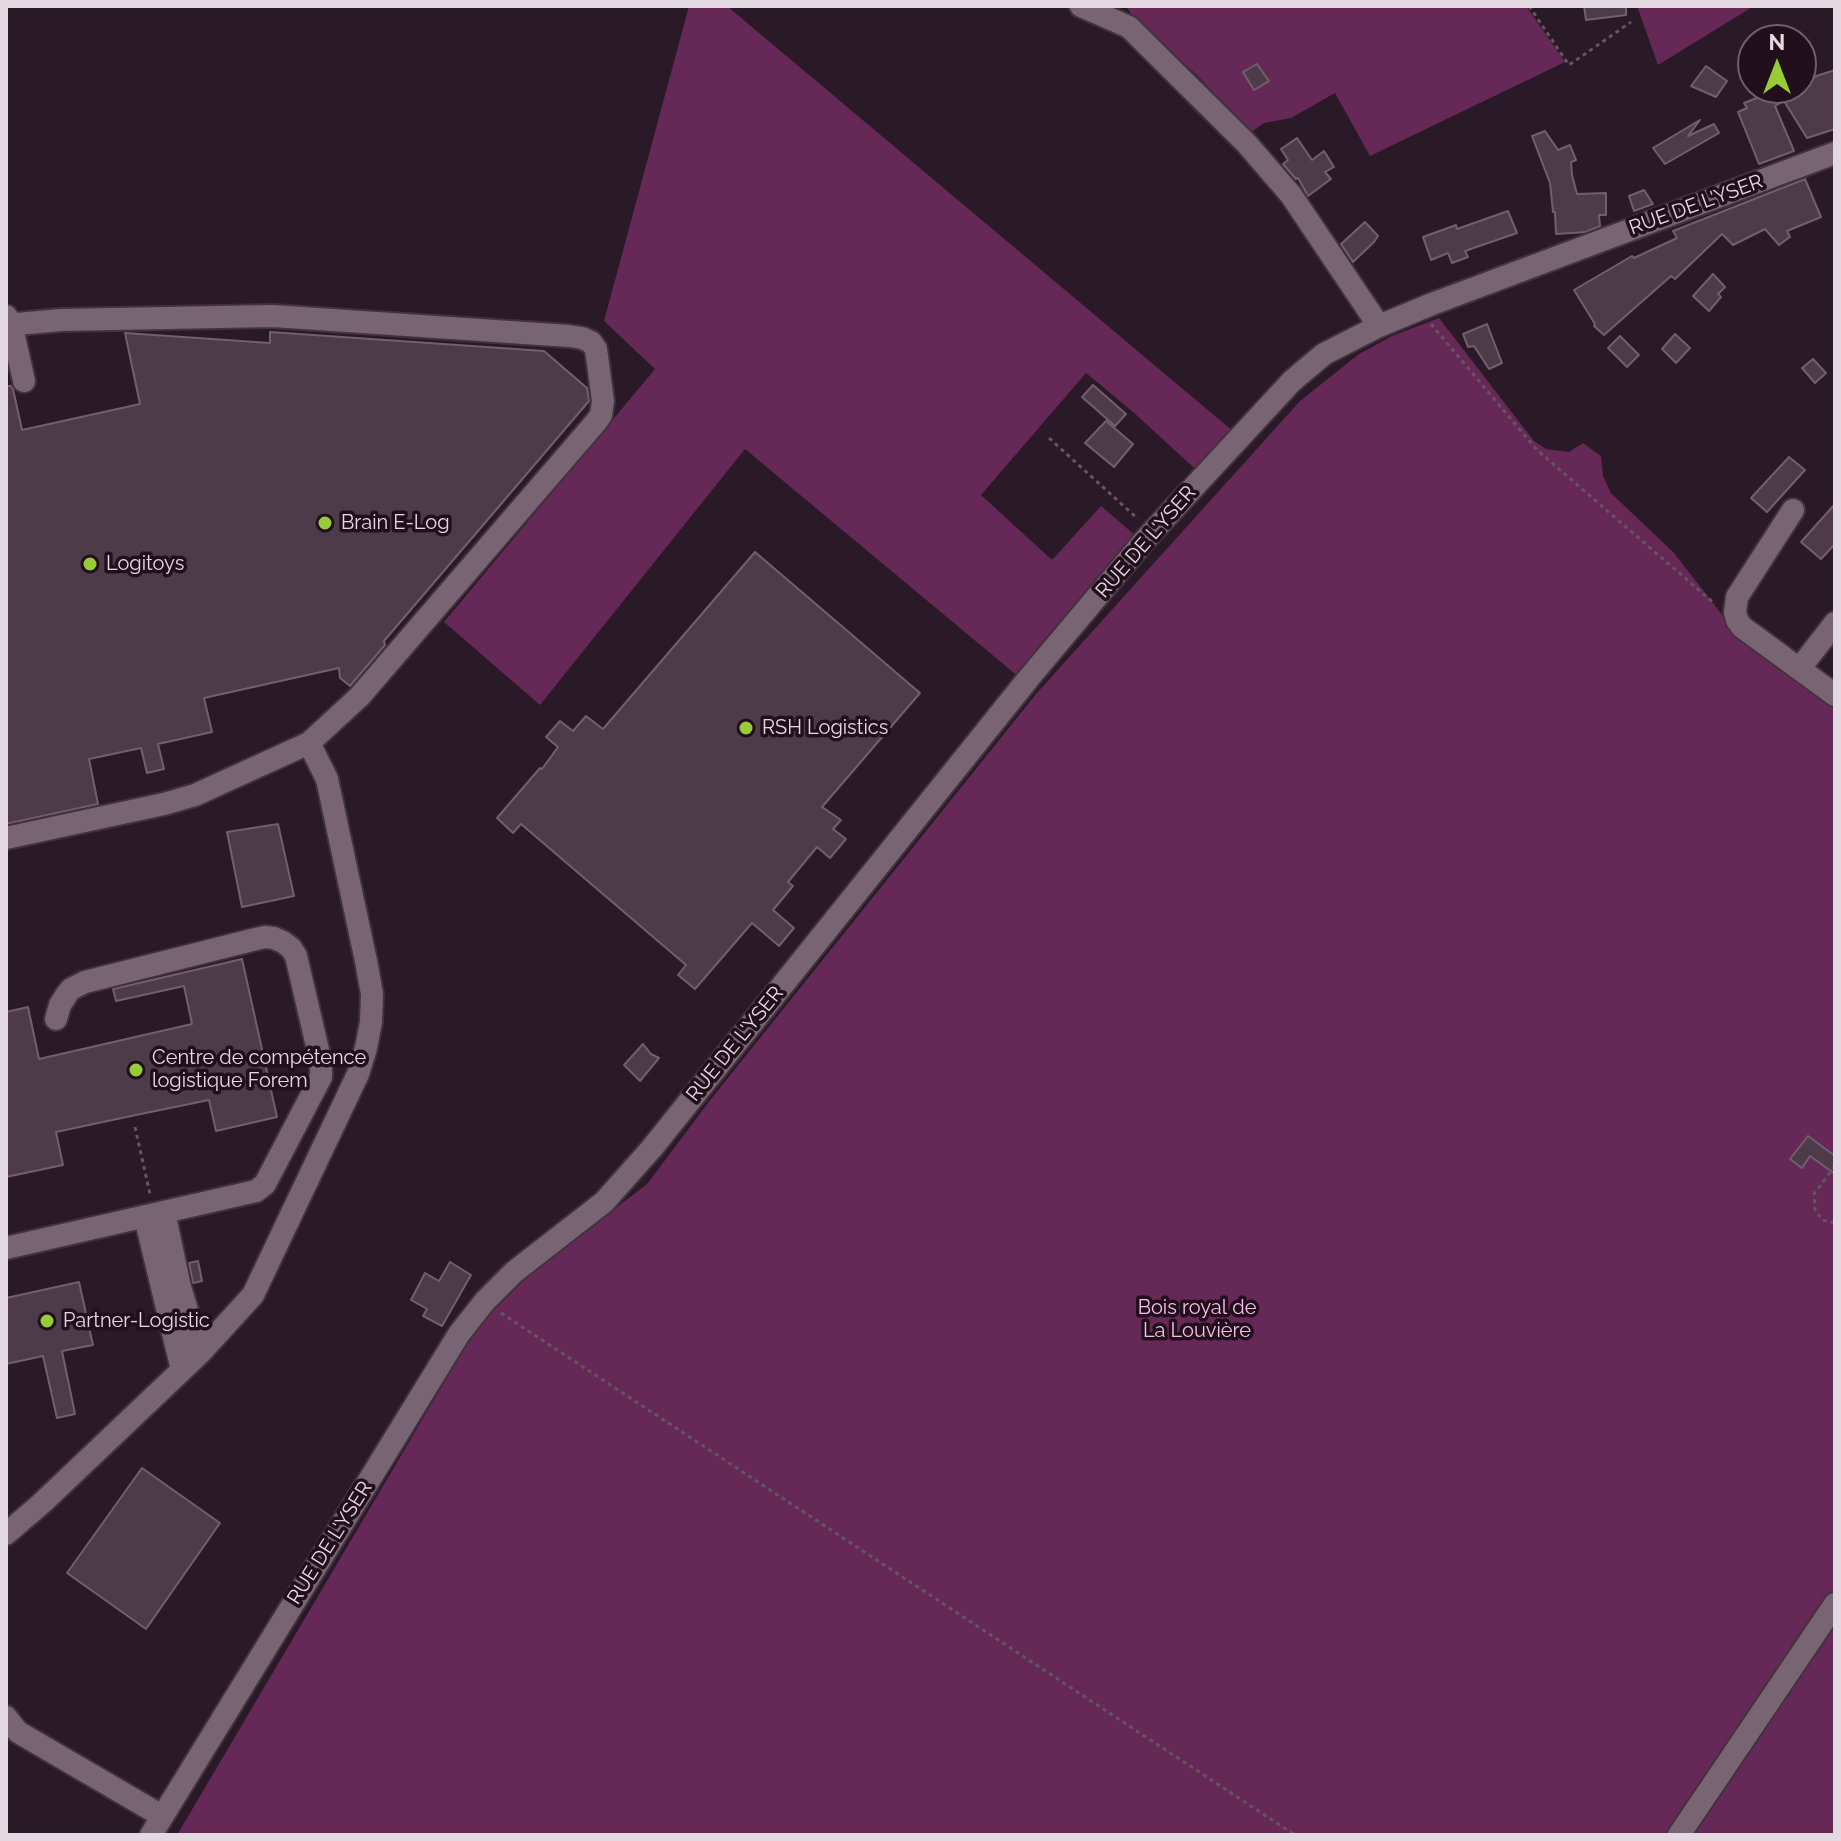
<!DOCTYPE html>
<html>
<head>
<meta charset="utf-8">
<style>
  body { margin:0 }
  #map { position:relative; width:1841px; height:1841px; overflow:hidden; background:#2a1926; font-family:Raleway,sans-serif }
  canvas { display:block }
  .frame { position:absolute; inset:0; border:8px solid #e5d9e1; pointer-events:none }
  .north { position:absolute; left:1737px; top:24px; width:80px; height:80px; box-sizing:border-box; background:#21101c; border:2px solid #6f606b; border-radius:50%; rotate:0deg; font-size:22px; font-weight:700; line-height:32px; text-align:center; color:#e5d9e1 }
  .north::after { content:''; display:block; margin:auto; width:28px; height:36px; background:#97cc38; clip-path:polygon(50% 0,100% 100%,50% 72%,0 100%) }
</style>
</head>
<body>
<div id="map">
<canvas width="1841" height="1841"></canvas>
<div class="frame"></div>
<div class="north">N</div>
</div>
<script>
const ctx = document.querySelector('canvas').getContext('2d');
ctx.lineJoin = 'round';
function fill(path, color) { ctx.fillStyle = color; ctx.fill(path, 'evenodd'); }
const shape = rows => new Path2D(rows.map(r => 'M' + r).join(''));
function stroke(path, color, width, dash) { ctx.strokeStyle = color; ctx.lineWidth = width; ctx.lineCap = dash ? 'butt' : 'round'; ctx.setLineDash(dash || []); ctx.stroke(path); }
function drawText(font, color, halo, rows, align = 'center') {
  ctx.font = font + ' Raleway,sans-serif'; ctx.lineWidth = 7; ctx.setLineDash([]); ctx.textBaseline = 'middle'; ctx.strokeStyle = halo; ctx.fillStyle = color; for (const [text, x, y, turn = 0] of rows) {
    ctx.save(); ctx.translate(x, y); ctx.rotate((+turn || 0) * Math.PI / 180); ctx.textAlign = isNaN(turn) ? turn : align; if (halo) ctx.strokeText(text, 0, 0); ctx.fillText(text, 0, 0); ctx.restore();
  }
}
const green = shape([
  [689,6,727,6,1240,437,1204,477,1133,412,1086,373,981,495,1052,560,1101,506,1143,542,1020,678,745,449,540,705,444,622,655,369,604,321],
  [1126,6,1526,6,1565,62,1370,156,1335,93,1291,118,1264,123,1250,133,1197,75,1137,23],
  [1637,6,1754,6,1658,65],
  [1439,318,1534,441,1546,449,1569,452,1583,443,1601,456,1603,476,1611,493,1674,553,1730,625,1835,695,1835,1835,177,1835,468,1342,494,1309,524,1279,647,1184,711,1099,1036,694,1300,401,1359,354,1392,336]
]);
const building = shape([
  [1584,6,1626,6,1626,15,1586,20,1584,6],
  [1257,64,1269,81,1254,90,1243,72,1257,64],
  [1706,66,1727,81,1716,97,1691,86,1706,66],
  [1835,70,1835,129,1807,138,1784,101,1775,106,1794,151,1759,164,1738,112,1747,108,1744,103,1777,90,1776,88,1801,88,1801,81,1835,70],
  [1700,120,1688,136,1714,124,1719,133,1665,164,1653,148,1700,120],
  [1545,131,1558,150,1570,145,1576,160,1571,162,1572,175,1577,194,1606,193,1606,215,1599,215,1600,226,1586,232,1556,234,1555,212,1553,212,1550,183,1532,136,1545,131],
  [1297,138,1312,160,1324,151,1334,167,1325,172,1331,179,1308,196,1298,178,1296,179,1283,164,1288,160,1281,149,1297,138],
  [1805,179,1821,217,1787,231,1790,237,1779,245,1765,229,1733,245,1722,234,1675,279,1671,276,1604,335,1594,326,1595,324,1574,290,1632,256,1634,258,1677,238,1673,231,1805,179],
  [1644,190,1653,204,1634,211,1629,196,1644,190],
  [1508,211,1517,233,1465,251,1468,257,1452,263,1448,253,1431,260,1423,237,1456,225,1457,229,1508,211],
  [1365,222,1378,236,1374,242,1353,262,1341,244,1365,222],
  [1713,274,1725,287,1718,294,1721,297,1709,311,1693,296,1713,274],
  [1487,324,1502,363,1489,369,1474,346,1468,347,1463,334,1487,324],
  [270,332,544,351,587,388,589,401,384,641,385,645,350,686,340,678,339,668,204,698,212,732,158,744,164,769,147,773,141,748,89,759,98,804,6,824,6,386,11,386,13,389,22,430,140,404,125,333,270,343,270,332],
  [1675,334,1690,348,1676,363,1662,349,1675,334],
  [1620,336,1639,355,1627,367,1608,348,1620,336],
  [1813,359,1826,373,1815,383,1802,368,1813,359],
  [1093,385,1126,414,1115,426,1082,397,1093,385],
  [1106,421,1133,444,1114,467,1085,443,1106,421],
  [1789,457,1805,470,1767,512,1751,498,1789,457],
  [1835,504,1835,544,1821,559,1801,542,1835,504],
  [755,552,920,693,822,807,841,820,833,829,846,839,830,858,817,847,788,882,793,886,773,910,794,928,779,946,752,923,695,989,678,975,686,965,521,824,513,833,497,818,540,768,542,769,558,747,546,737,560,721,573,731,586,716,603,729,755,552],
  [278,824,294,896,242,907,227,832,278,824],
  [242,959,277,1117,216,1131,209,1100,136,1115,56,1132,63,1165,6,1177,6,1012,28,1007,39,1059,192,1024,184,986,116,1001,113,989,242,959],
  [643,1044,651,1054,659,1058,640,1081,624,1065,643,1044],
  [1808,1136,1835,1156,1835,1174,1810,1156,1802,1168,1790,1159,1808,1136],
  [198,1261,202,1281,193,1283,189,1263,198,1261],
  [450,1262,471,1275,442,1326,423,1316,427,1309,411,1300,425,1273,439,1281,450,1262],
  [79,1282,93,1345,62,1351,75,1414,57,1418,43,1356,6,1364,6,1298,79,1282],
  [142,1468,220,1523,146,1629,67,1573,142,1468]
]);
const path = shape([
  [1529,6,1569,65,1631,22],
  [1431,324,1537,450,1715,604],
  [1049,438,1138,519],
  [135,1127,150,1194],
  [1835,1166,1814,1194,1815,1209,1822,1220,1835,1223],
  [501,1313,1295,1835]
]);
const minor = shape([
  [1081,6,1129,27,1247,144,1291,195,1379,326],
  [6,316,11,323,24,381],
  [6,325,61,320,273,316,569,336,582,338,591,342,596,349,603,401,601,415,596,422,359,697,309,743,195,795,164,804,6,838],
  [1793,510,1737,597,1735,612,1737,620,1742,627,1835,695],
  [1800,668,1835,623],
  [164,1212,180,1287,200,1353],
  [145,1217,182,1370],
  [6,1248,256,1191,265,1184,321,1077,321,1063,296,956,291,948,283,942,274,938,265,937,256,939,85,982,71,989,67,994,60,1005,56,1019],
  [6,1534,42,1503,200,1353,253,1295,358,1074,366,1048,371,1022,372,994,366,961,327,779,309,743],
  [6,1717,18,1732,162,1816],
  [151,1835,459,1334,485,1301,514,1272,604,1202,652,1148,1028,679,1143,542,1292,381,1324,354,1379,326,1432,304,1835,153],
  [1679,1835,1835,1604]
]);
const markers = [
  [325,523,8,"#97cc38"],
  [90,564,8,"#97cc38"],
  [746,728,8,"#97cc38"],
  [136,1070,8,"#97cc38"],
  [47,1321,8,"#97cc38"]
];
const streetNames = [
  ["RUE DE L'YSER",1696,205,-20],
  ["RUE DE L'YSER",1146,542,-49],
  ["RUE DE L'YSER",735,1044,-51],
  ["RUE DE L'YSER",330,1543,-58]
];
const poiNames = [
  ["Brain E-Log",341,523],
  ["Logitoys",106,564],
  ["RSH Logistics",762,728],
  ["Centre de compétence",152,1058],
  ["logistique Forem",152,1081],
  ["Partner-Logistic",63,1321]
];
const parkNames = [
  ["Bois royal de",1197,1308],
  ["La Louvière",1197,1331]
];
fill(green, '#652857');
fill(building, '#4e3b49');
stroke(building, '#735e6d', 2);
stroke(minor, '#40333d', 26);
stroke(path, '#645560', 3, [4, 4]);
stroke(minor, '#796473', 22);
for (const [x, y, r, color] of markers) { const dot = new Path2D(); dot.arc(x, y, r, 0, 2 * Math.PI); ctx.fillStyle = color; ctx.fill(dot); stroke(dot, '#21101c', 3); }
drawText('20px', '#e5d9e1', '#21101c', streetNames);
drawText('20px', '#e5d9e1', '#21101c', poiNames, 'left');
drawText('20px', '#f8bee7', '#21101c', parkNames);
</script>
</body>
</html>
